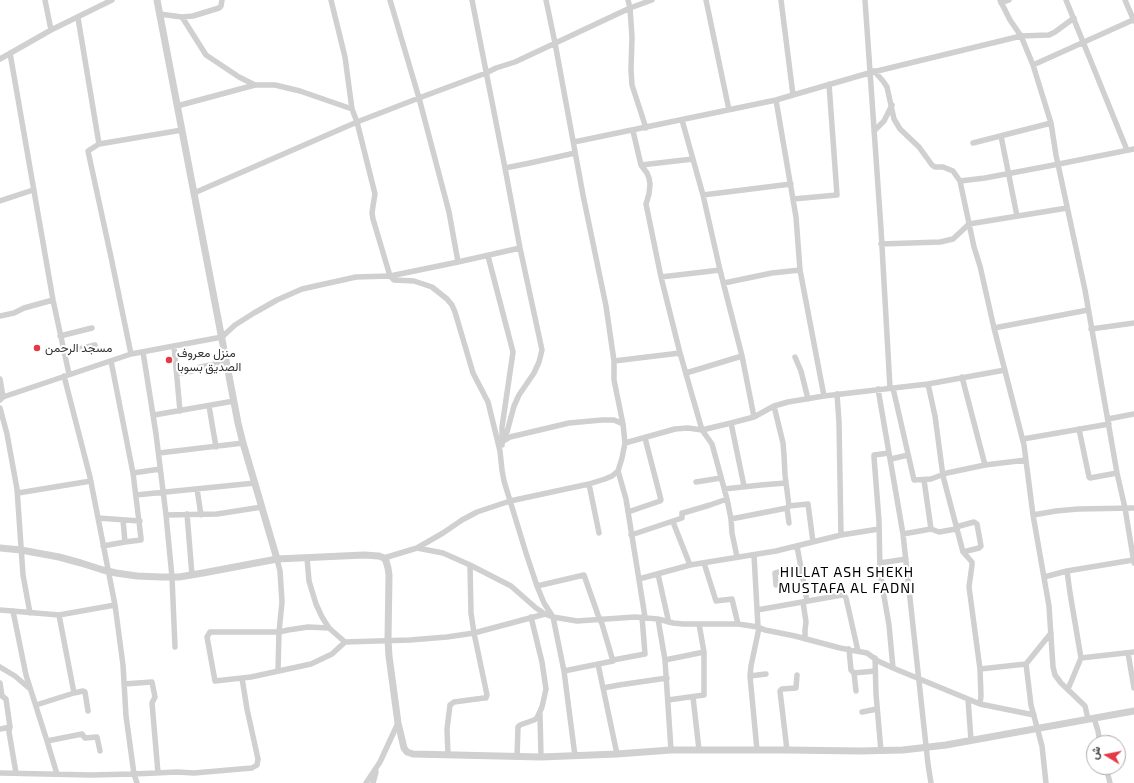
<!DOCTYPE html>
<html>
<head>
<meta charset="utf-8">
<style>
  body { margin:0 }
  #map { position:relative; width:1134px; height:783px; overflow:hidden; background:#fff; font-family:"Exo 2",Vazirmatn,sans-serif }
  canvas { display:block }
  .north { position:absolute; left:1086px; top:735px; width:40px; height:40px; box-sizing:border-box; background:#fff; border:1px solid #adadad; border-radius:50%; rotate:280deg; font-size:11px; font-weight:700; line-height:16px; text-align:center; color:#333 }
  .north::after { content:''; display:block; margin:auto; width:14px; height:18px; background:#e63946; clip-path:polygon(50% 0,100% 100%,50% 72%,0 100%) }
</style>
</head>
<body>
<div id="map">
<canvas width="1134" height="783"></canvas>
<div class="north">ش</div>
</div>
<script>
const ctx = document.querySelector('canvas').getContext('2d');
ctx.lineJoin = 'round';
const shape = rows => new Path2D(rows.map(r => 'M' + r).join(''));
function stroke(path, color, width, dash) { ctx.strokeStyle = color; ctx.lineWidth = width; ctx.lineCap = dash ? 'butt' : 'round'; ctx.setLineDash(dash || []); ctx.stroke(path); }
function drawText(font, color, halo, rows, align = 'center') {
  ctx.font = font + ' "Exo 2",Vazirmatn,sans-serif'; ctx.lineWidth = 4; ctx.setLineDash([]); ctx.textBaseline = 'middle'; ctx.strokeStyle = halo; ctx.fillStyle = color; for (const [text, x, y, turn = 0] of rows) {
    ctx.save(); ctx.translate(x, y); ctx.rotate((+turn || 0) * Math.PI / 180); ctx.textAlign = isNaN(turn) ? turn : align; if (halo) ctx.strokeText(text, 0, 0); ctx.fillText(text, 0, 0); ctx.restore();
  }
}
const minor = shape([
  [45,0,51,30],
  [331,0,345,57,352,109,357,122,375,194,373,206,372,213,373,219,390,276,394,280,414,281,432,287,447,299,452,305,455,312,473,373,488,402,500,451,502,470,504,481,526,553,537,586,544,603,553,617,564,671,575,756],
  [390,0,419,98,449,212,458,262],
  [472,0,505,168,520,248,542,350,539,362,534,373,519,395,514,406,507,432,502,439,502,442],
  [628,0,630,8,632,37,631,70,632,85,646,128],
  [706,0,729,110],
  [781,0,793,95],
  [865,0,881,229,890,388],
  [1000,0,1010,20,1021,36,1049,35,1055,32,1074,18],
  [1066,0,1127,150],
  [1125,0,1134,21],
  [1001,3,1009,0],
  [159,14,182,17,206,55,239,77,255,85,275,85,300,91,352,109],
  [182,17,193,16,219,8,221,6,222,0],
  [78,18,99,144],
  [10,53,53,300,69,374],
  [0,59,51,30,112,0],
  [1033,65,1133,20],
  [874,71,883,81,887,87,894,119,900,129,919,147,932,165,935,167,943,167,953,171,960,181,974,247,980,266,994,328,1024,445,1033,515,1049,606,1053,667,1055,675,1061,683,1085,706,1088,719],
  [776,100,796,217,800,270,824,396],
  [177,106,255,85],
  [682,120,703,195,720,270,742,356,754,417],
  [633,131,641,165,647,173,649,178,650,184,649,194,646,204,661,277,680,353,702,430,712,444,727,499,731,519,732,533,737,557],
  [874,131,884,121,892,105],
  [1001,136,1017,216],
  [574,142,776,100,793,95,869,73,1021,36,1033,65,1051,123,1056,155,1085,290,1117,473,1125,508,1134,563],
  [973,143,1051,123],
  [641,165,693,159],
  [505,168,530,163,575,153],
  [960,181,985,178,1059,164,1134,149],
  [194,193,357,122,419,98,486,73,496,68,515,62,630,8,652,0],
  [703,195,791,184],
  [793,199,837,195,829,84],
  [0,201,33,190],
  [881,244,940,242,953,239,969,224,1067,208],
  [488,256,513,352,502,427,502,439],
  [661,277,720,270],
  [724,283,772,273,800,270],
  [0,316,14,313,24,308,53,300],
  [994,328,1088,310],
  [1091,329,1134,323],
  [60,336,92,328],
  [174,346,180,411],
  [143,352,156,434,166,515,172,577,175,647],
  [64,353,95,345],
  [131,354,111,257,88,151,99,144,182,130],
  [795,357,801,371,808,399],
  [111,361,133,473,141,538,141,540,125,542],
  [614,361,680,353],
  [686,373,742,356],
  [177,374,192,371,200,367,226,362],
  [64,376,90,477,115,605,123,665,126,716,134,774,137,783],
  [962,377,985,465],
  [0,379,3,397],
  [928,384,935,416,943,476,963,552,972,562,972,565,969,587,980,669,981,696,980,704],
  [893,388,914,480,931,479,947,473,985,465,1026,460],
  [878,389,903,534,928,764,931,783],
  [837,394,839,422,841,535],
  [0,400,3,397,131,354,222,337,235,325,254,313,277,300,302,289,356,277,390,276,458,262,520,248],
  [209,406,216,447],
  [774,406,783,443,784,455,785,475,789,506],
  [0,408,7,434,17,489,23,575,30,613],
  [154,415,234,401],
  [1108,419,1134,414],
  [731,423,744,486],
  [1079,429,1089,477,1090,478,1117,473],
  [1023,439,1109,424],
  [625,443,675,429,688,428,702,430,731,423,754,417,774,406,788,402,824,396,928,384,1005,370],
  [502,445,502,442,510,437,569,423,602,420,614,420,623,424],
  [159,453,243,443],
  [889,453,874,455,874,457,879,521,880,573,889,625,893,668],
  [891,459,908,455],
  [618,471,626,499,645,617],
  [133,473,160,469],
  [696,482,721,478],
  [589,484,599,533],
  [197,489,201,515],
  [724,489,761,485,786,483],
  [18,493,91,481],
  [136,495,255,483],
  [787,508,789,523],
  [628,512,660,501,661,500,645,438],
  [187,514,192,575],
  [166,515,217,514,262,507],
  [1033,515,1056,511,1078,509,1134,508],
  [98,518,140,521],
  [731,519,787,508,789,506,808,504,813,542],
  [673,522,690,565],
  [956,527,974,522,977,524,981,546,979,548,963,552],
  [931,529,939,532,956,529],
  [903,534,931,529,924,480],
  [631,535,682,518,682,513,683,513,710,505,727,499],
  [103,546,125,542,123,520],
  [797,546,807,601],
  [417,548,443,553,470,565,511,586,536,608,545,614,553,617,577,621,635,617,658,619,673,623,683,624,738,624,758,627,765,630,795,636,840,648,867,653,878,661,893,668,968,699,971,740],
  [754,555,758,627],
  [307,558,309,581,316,604,322,617,329,628,345,642,410,640,447,637,474,633,545,614],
  [384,558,417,548,443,533,462,520,477,512,510,501,589,484,605,479,612,476,618,471,622,458,625,443,623,424,614,380,614,361,606,306,583,195,555,43,546,0],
  [277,559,280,571,282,602,279,632,278,671],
  [704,563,716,601,732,599,738,624],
  [880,563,906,559],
  [1067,571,1070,593,1081,658],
  [658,574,668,619,668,622],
  [1044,577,1067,571,1133,560],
  [639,579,690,565,776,551,841,535,879,529],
  [776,585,775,573,801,567],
  [537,586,584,575,598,615,602,624,613,661,564,671],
  [803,602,806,622,805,630,805,639],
  [0,610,59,615,115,605],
  [757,610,842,595,844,595,846,598,858,651],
  [13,611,26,675,47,741,57,774],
  [59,615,74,693,83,691,85,692,88,711],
  [658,619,665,660,671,750],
  [329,628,308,627,288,630,279,632,210,632,207,637,215,681,251,677,311,664,332,654,345,642],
  [849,649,851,670,854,673,856,691],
  [1128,653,1134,688],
  [875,658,876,694,881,751],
  [613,660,645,654,642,617],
  [665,660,704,652],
  [598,664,617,754],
  [0,667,15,676,29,688],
  [980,669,1026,664],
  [854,673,875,671],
  [750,676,766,674],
  [0,683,2,696,6,699,10,727],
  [124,684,152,682,155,697,152,703,158,773],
  [603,688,619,685,667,678],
  [1068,689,1081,658,1134,652],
  [693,697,699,750],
  [968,699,980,704,1034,715],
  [668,700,704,695,704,652,699,624],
  [36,705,74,693],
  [862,712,877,709],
  [540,714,541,757],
  [1094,718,1098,731,1100,743],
  [0,729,10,727,9,732,16,773],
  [47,741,82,734,85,738,97,737,100,751],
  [757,750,750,676,751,666,759,628],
  [787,750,780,691,782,689,796,688,797,675],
  [448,755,447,729,450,705,454,702,484,698,486,698,487,695,474,633,471,613,470,565],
  [517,757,518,727,520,725,534,720,537,718,542,707,546,689,542,662,531,617],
  [1106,767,1110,783],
  [0,773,91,775,134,774,177,772,194,773,252,768,257,765,258,759,247,709,242,678],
  [366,783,380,762,398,723],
  [373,783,376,772],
  [1046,783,1042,746,1031,705,1026,664,1051,633]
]);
const tertiary = shape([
  [157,0,238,423,243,443,277,559],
  [0,548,21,550,59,557,81,563,103,570,116,573,137,576,161,577,179,577,203,573,277,559,364,555,379,556,384,558,386,561,388,568,389,575,388,640,389,656,398,723,404,748,407,752,413,754,541,757,617,754,671,750,787,750,860,751,903,750,946,745,1134,711]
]);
const markers = [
  [37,348,4,"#e63946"],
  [169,360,4,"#e63946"]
];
const poiNames = [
  ["مسجد الرحمن",45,348],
  ["منزل معروف",177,353],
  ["الصديق بسوبا",177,367]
];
const quarterNames = [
  ["HILLAT ASH SHEKH",847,572],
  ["MUSTAFA AL FADNI",847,588]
];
stroke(minor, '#d0d0d0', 5.5);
stroke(tertiary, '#d0d0d0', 7);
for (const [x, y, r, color] of markers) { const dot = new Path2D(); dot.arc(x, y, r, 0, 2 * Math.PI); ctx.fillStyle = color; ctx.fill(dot); stroke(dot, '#fff', 1.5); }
drawText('12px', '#333', '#fff', poiNames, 'left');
ctx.letterSpacing = '1px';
drawText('14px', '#000', '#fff', quarterNames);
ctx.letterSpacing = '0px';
</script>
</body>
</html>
